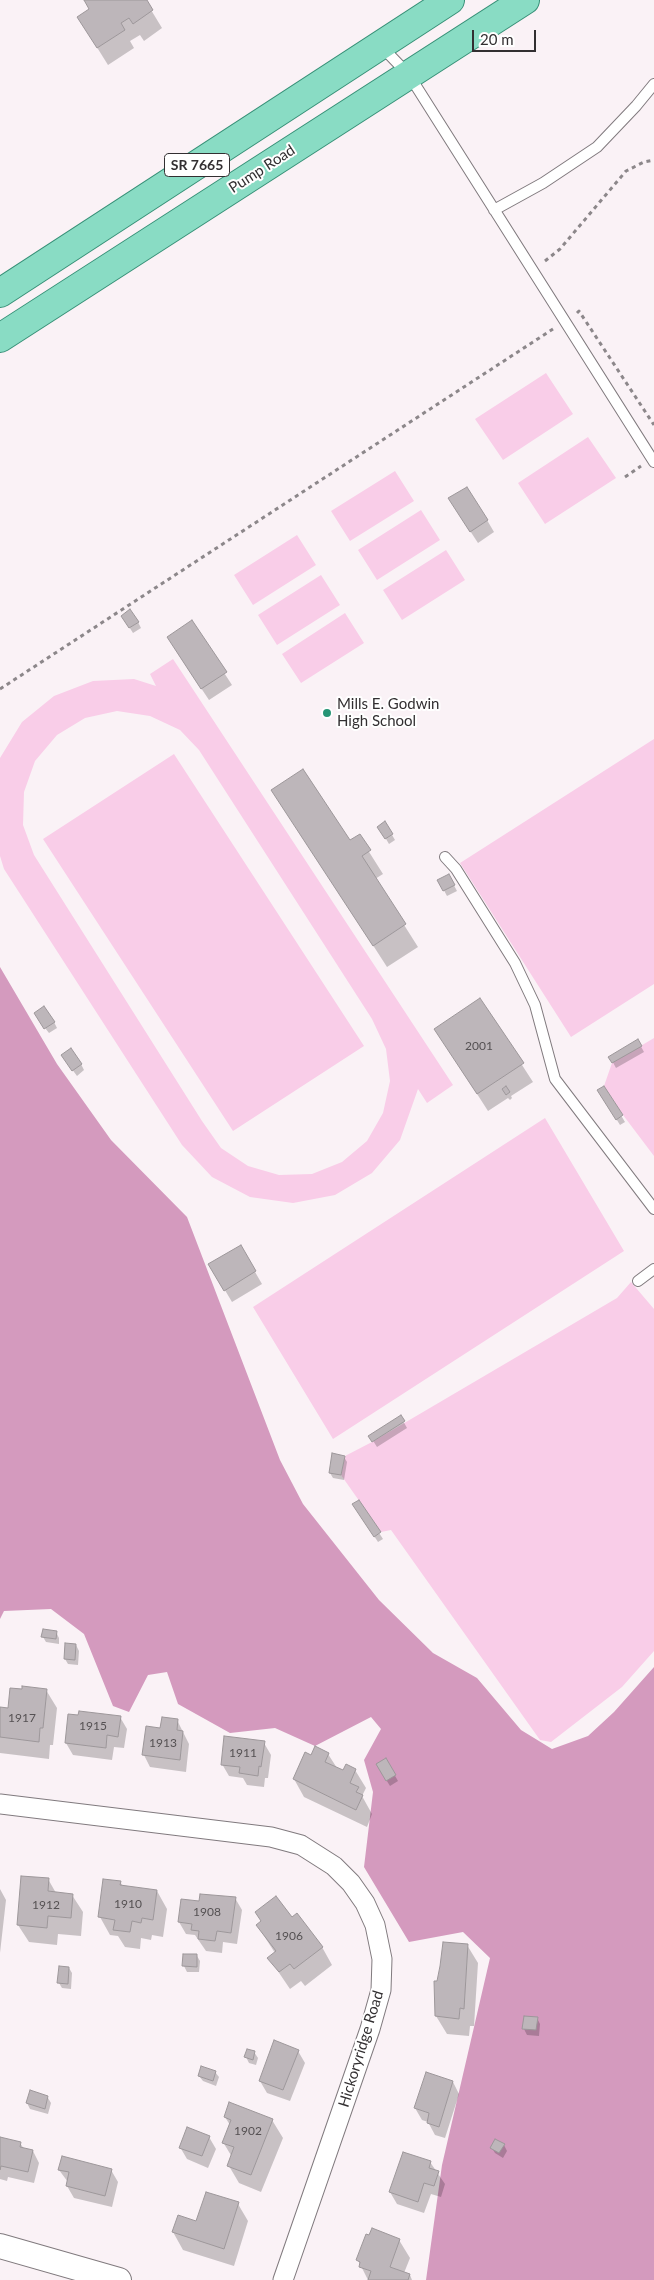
<!DOCTYPE html>
<html>
<head>
<meta charset="utf-8">
<style>
  body { margin:0 }
  #map { position:relative; width:654px; height:2280px; overflow:hidden; background:#faf2f6; font-family:Lato,sans-serif }
  canvas { display:block }
  .scale { position:absolute; left:472px; top:30px; width:64px; height:22px; box-sizing:border-box; border:2px solid #322f31; border-top:0; padding-left:6px; font-size:15px; line-height:18px; white-space:nowrap; color:#322f31; -webkit-text-stroke:4px #fff; paint-order:stroke }
</style>
</head>
<body>
<div id="map">
<canvas width="654" height="2280"></canvas>
<div class="scale">20 m</div>
</div>
<script>
const ctx = document.querySelector('canvas').getContext('2d');
ctx.lineJoin = 'round';
function fill(path, color) { ctx.fillStyle = color; ctx.fill(path, 'evenodd'); }
const shape = rows => new Path2D(rows.map(r => 'M' + r).join(''));
function stroke(path, color, width, dash) { ctx.strokeStyle = color; ctx.lineWidth = width; ctx.lineCap = dash ? 'butt' : 'round'; ctx.setLineDash(dash || []); ctx.stroke(path); }
function drawText(font, color, halo, rows, align = 'center') {
  ctx.font = font + ' Lato,sans-serif'; ctx.lineWidth = 4; ctx.setLineDash([]); ctx.textBaseline = 'middle'; ctx.strokeStyle = halo; ctx.fillStyle = color; for (const [text, x, y, turn = 0] of rows) {
    ctx.save(); ctx.translate(x, y); ctx.rotate((+turn || 0) * Math.PI / 180); ctx.textAlign = isNaN(turn) ? turn : align; if (halo) ctx.strokeText(text, 0, 0); ctx.fillText(text, 0, 0); ctx.restore();
  }
}
const green = shape([
  [546,373,573,414,503,460,475,419],
  [588,437,616,478,545,524,518,483],
  [395,471,414,501,350,541,331,511],
  [421,510,440,540,377,580,358,550],
  [297,535,316,565,253,605,234,575],
  [446,550,465,580,402,620,383,590],
  [321,575,340,605,277,645,258,615],
  [345,613,364,643,301,683,282,654],
  [173,659,453,1085,427,1103,418,1089,400,1140,372,1173,335,1195,293,1203,250,1197,212,1177,182,1145,4,869,0,856,0,758,22,722,54,696,93,681,134,679,156,686,150,674],
  [117,711,150,716,180,730,199,750,372,1019,386,1049,390,1081,383,1113,367,1141,342,1162,312,1174,279,1175,248,1166,221,1148,202,1121,34,855,23,825,24,792,35,761,57,735,85,718],
  [654,739,654,984,571,1037,460,863],
  [174,754,364,1046,233,1131,43,839],
  [654,1038,654,1156,623,1115,604,1086,612,1063],
  [545,1118,624,1251,333,1439,253,1307],
  [631,1282,654,1309,654,1651,622,1687,551,1742,540,1740,391,1530,381,1532,341,1475,345,1456,372,1442,617,1298]
]);
const forest = shape([
  [0,967,57,1064,111,1140,187,1217,280,1460,303,1504,379,1600,433,1653,477,1678,521,1730,552,1749,588,1736,614,1712,654,1667,654,2280,426,2280,442,2165,490,1958,463,1932,409,1942,364,1867,373,1792,364,1760,381,1729,371,1717,315,1746,275,1728,230,1733,178,1704,167,1672,148,1675,129,1712,113,1706,84,1634,51,1609,4,1611,0,1619]
]);
const shadow = shape([
  [85,0,145,0,162,28,144,41,140,35,130,41,134,48,108,65,78,17,90,10],
  [457,511,487,520,494,532,478,543],
  [126,622,138,622,141,628,133,633],
  [191,622,232,685,209,700,175,649],
  [273,790,349,842,359,836,383,874,375,879,418,947,387,967],
  [385,823,395,840,389,844,379,827],
  [449,876,457,891,447,896,439,881],
  [480,1000,533,1082,511,1096,512,1098,510,1100,508,1098,488,1111,436,1030],
  [38,1019,54,1022,57,1028,49,1033],
  [638,1041,644,1052,616,1068,610,1057],
  [66,1061,81,1064,84,1070,77,1076],
  [604,1087,625,1122,620,1125,602,1096],
  [240,1246,262,1284,232,1302,210,1265],
  [401,1417,407,1428,377,1447,370,1436],
  [344,1457,347,1462,344,1480,333,1478,330,1473],
  [359,1502,383,1539,378,1542,357,1510],
  [56,1632,59,1638,59,1644,46,1642,43,1637],
  [76,1645,79,1651,78,1665,68,1664,65,1659],
  [46,1690,57,1708,53,1745,50,1745,49,1759,0,1753,0,1709,9,1710],
  [120,1717,127,1729,124,1748,114,1747,112,1760,73,1755,66,1743],
  [177,1720,189,1744,186,1772,150,1767,144,1755],
  [264,1743,271,1755,268,1778,265,1778,264,1787,247,1785,243,1778,229,1776,222,1764],
  [328,1754,337,1768,344,1772,355,1770,366,1788,362,1796,372,1814,367,1827,304,1797,294,1779,312,1756],
  [386,1760,398,1781,390,1786,377,1765],
  [48,1879,56,1893,72,1895,83,1912,81,1936,58,1934,57,1945,29,1942,18,1925],
  [120,1882,123,1886,157,1891,167,1909,163,1937,152,1935,151,1940,141,1938,140,1949,125,1947,118,1936,110,1935,100,1917],
  [0,1889,6,1900,0,1953],
  [235,1898,242,1910,237,1944,223,1942,222,1953,206,1951,195,1935,186,1934,179,1922,200,1902],
  [291,1918,322,1947,332,1965,305,1986,301,1981,290,1989,269,1958,275,1953,257,1925],
  [467,1945,478,1963,474,2026,470,2026,469,2036,447,2034,436,2016,438,1982],
  [197,1956,200,1961,199,1972,187,1972,184,1966],
  [69,1968,72,1973,71,1989,62,1988,59,1983],
  [537,2018,540,2024,539,2036,527,2035,524,2029],
  [298,2051,305,2063,290,2101,267,2093,260,2081],
  [254,2052,258,2058,256,2065,249,2063,246,2057],
  [215,2072,219,2077,216,2086,203,2081,199,2076],
  [453,2082,459,2094,445,2138,435,2135,428,2122,422,2120,415,2108],
  [48,2098,51,2103,48,2114,30,2109,27,2103],
  [225,2117,272,2120,283,2138,261,2192,239,2183,229,2166,232,2157,223,2142,230,2125],
  [209,2137,216,2149,208,2168,187,2159,180,2147],
  [0,2138,20,2143,24,2149,33,2151,39,2163,34,2183,8,2177,7,2181,0,2179],
  [504,2145,507,2151,503,2158,495,2153,492,2148],
  [430,2162,445,2184,441,2197,431,2194,424,2213,397,2204,390,2192],
  [59,2170,111,2170,118,2182,112,2207,74,2198,67,2186,68,2182],
  [238,2204,248,2221,234,2266,183,2250,173,2232],
  [399,2240,410,2258,404,2273,410,2275,412,2280,368,2280,358,2260]
]);
const building = shape([
  [84,0,147,0,153,10,133,24,129,18,121,23,125,30,97,48,77,17,89,9,84,0],
  [467,487,488,520,470,532,448,498,467,487],
  [130,609,139,622,129,628,121,616,130,609],
  [192,620,227,672,201,689,167,637,192,620],
  [303,769,350,840,360,834,371,850,362,856,406,924,373,946,271,790,303,769],
  [385,821,393,834,385,839,377,827,385,821],
  [449,874,455,885,443,891,437,880,449,874],
  [480,998,524,1063,477,1094,434,1029,480,998],
  [44,1006,55,1022,44,1029,34,1013,44,1006],
  [638,1039,642,1046,612,1063,608,1057,638,1039],
  [71,1048,82,1064,72,1071,61,1055,71,1048],
  [506,1086,510,1092,506,1095,502,1089,506,1086],
  [604,1086,623,1115,616,1120,597,1090,604,1086],
  [241,1245,256,1271,224,1291,208,1264,241,1245],
  [401,1415,405,1421,372,1442,368,1436,401,1415],
  [332,1453,345,1456,341,1475,329,1473,332,1453],
  [359,1500,381,1532,374,1537,352,1504,359,1500],
  [43,1629,57,1631,56,1639,41,1637,43,1629],
  [65,1643,76,1644,75,1660,64,1659,65,1643],
  [22,1686,47,1689,43,1728,40,1728,39,1742,0,1737,0,1707,8,1708,10,1688,22,1689,22,1686],
  [79,1711,121,1716,118,1737,107,1735,106,1748,65,1743,68,1714,78,1715,79,1711],
  [162,1717,178,1719,177,1730,183,1731,180,1760,142,1755,146,1726,160,1728,162,1717],
  [224,1736,265,1741,261,1767,259,1766,258,1776,239,1773,240,1767,221,1765,224,1736],
  [315,1746,329,1753,325,1762,343,1770,346,1764,356,1769,350,1783,359,1787,356,1792,363,1795,356,1810,293,1779,305,1752,311,1755,315,1746],
  [386,1758,396,1775,386,1781,376,1764,386,1758],
  [21,1876,49,1878,48,1891,73,1894,71,1918,48,1916,47,1928,17,1925,21,1876],
  [103,1879,121,1881,120,1885,157,1890,153,1920,142,1918,141,1923,132,1921,130,1932,113,1930,115,1920,98,1917,103,1879],
  [200,1894,236,1897,231,1933,217,1931,215,1941,198,1939,199,1931,191,1930,192,1924,178,1922,181,1899,199,1901,200,1894],
  [276,1896,292,1917,297,1913,323,1947,294,1969,290,1964,279,1972,267,1958,276,1951,256,1925,261,1921,255,1912,276,1896],
  [443,1942,468,1944,464,2009,460,2008,459,2019,435,2016,434,1981,437,1981,440,1966,443,1942],
  [183,1954,197,1954,197,1967,182,1966,183,1954],
  [59,1966,69,1967,68,1984,57,1983,59,1966],
  [524,2016,538,2017,536,2030,522,2029,524,2016],
  [274,2040,299,2050,283,2090,259,2081,274,2040],
  [247,2049,255,2051,253,2060,244,2057,247,2049],
  [201,2066,216,2071,213,2081,198,2076,201,2066],
  [426,2072,453,2081,439,2127,427,2123,429,2113,414,2108,426,2072],
  [30,2090,48,2096,45,2109,26,2103,30,2090],
  [229,2102,273,2119,251,2175,227,2166,234,2147,222,2143,231,2120,224,2117,229,2102],
  [187,2127,210,2136,202,2156,179,2148,187,2127],
  [0,2137,21,2142,20,2147,33,2150,28,2172,1,2166,0,2170,0,2137],
  [495,2139,505,2144,499,2153,490,2148,495,2139],
  [403,2152,431,2161,429,2168,439,2171,434,2186,424,2183,418,2202,389,2192,403,2152],
  [62,2156,112,2169,105,2196,66,2186,69,2172,58,2170,62,2156],
  [206,2192,239,2202,224,2249,172,2232,178,2215,196,2221,206,2192],
  [372,2228,400,2239,390,2267,410,2274,408,2280,368,2280,371,2271,359,2267,360,2262,356,2260,366,2234,369,2235,372,2228]
]);
const path = shape([
  [545,261,560,249,626,171,644,162,654,160],
  [577,313,579,311,654,425],
  [625,477,641,466],
  [0,689,553,329]
]);
const service = shape([
  [381,46,409,75,654,462],
  [494,210,543,183,597,147,636,106,654,84],
  [445,857,456,869,515,963,535,1005,555,1079,654,1209],
  [638,1281,654,1269]
]);
const minor = shape([
  [0,1804,271,1837,301,1845,334,1866,351,1883,365,1903,375,1925,382,1959,381,1990,370,2029,283,2280]
]);
const tertiary = shape([
  [0,2246,119,2280]
]);
const primary = shape([
  [0,293,450,0],
  [0,338,525,0]
]);
const markers = [
  [327,713,5,"#269575"]
];
const numberNames = [
  ["2001",479,1046],
  ["1917",22,1718],
  ["1915",93,1726],
  ["1913",163,1743],
  ["1911",243,1753],
  ["1910",128,1904],
  ["1912",46,1905],
  ["1908",207,1912],
  ["1906",289,1936],
  ["1902",248,2131]
];
const shields = [
  [197,165,65]
];
const shieldNames = [
  ["SR 7665",197,165]
];
const streetNames = [
  ["Pump Road",262,169,-33],
  ["Hickoryridge Road",361,2049,-73]
];
const poiNames = [
  ["Mills E. Godwin",337,704],
  ["High School",337,721]
];
fill(green, '#f9cde8');
fill(forest, '#d49abe');
fill(shadow, '#0003');
fill(building, '#bdb6ba');
stroke(building, '#9d979a', 1);
stroke(service, '#807a7e', 12);
stroke(minor, '#807a7e', 21);
stroke(tertiary, '#807a7e', 26);
stroke(primary, '#379077', 30);
stroke(path, '#8c878a', 3, [4, 4]);
stroke(service, '#fff', 10);
stroke(minor, '#fff', 19);
stroke(tertiary, '#fff', 24);
stroke(primary, '#89dcc4', 28);
for (const [x, y, r, color] of markers) { const dot = new Path2D(); dot.arc(x, y, r, 0, 2 * Math.PI); ctx.fillStyle = color; ctx.fill(dot); stroke(dot, '#fff', 2); }
drawText('12px', '#555153', null, numberNames);
for (const [x, y, w] of shields) { const box = new Path2D(); box.roundRect(x - w / 2, y - 11.5, w, 23, 4); ctx.fillStyle = '#fff'; ctx.fill(box); stroke(box, '#322f31', 1); }
drawText('bold 14px', '#322f31', null, shieldNames);
drawText('15px', '#322f31', '#fff', streetNames);
drawText('15px', '#322f31', '#fff', poiNames, 'left');
</script>
</body>
</html>
